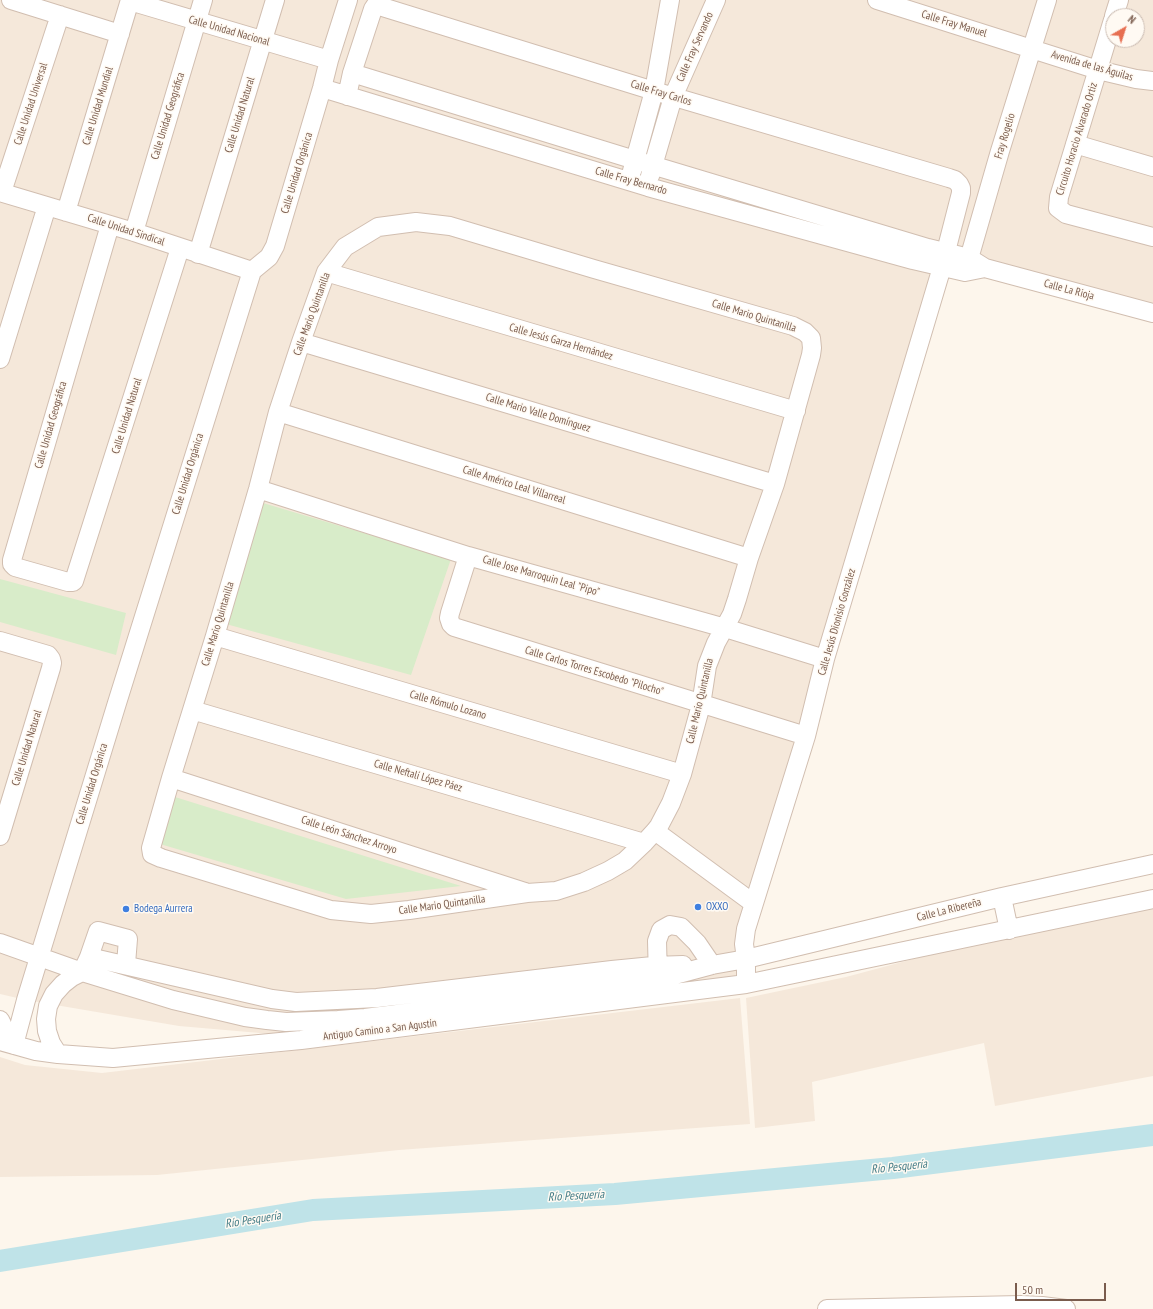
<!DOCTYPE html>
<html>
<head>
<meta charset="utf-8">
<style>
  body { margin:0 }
  #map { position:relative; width:1153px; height:1309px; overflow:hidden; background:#fdf6ec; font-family:"PT Sans Narrow",sans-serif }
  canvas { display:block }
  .north { position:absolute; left:1105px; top:8px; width:40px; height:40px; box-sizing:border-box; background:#fffaf3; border:1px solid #cabbb1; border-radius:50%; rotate:39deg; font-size:11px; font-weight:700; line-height:16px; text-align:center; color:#7a5c4d }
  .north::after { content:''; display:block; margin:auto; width:14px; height:18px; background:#e76f51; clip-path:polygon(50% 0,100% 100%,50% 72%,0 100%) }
  .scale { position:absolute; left:1015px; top:1283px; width:91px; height:18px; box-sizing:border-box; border:2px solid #7a5c4d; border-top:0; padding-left:5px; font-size:12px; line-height:14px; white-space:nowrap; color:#7a5c4d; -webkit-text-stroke:3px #fffaf3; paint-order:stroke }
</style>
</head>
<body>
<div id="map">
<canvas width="1153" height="1309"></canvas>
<div class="north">N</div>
<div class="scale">50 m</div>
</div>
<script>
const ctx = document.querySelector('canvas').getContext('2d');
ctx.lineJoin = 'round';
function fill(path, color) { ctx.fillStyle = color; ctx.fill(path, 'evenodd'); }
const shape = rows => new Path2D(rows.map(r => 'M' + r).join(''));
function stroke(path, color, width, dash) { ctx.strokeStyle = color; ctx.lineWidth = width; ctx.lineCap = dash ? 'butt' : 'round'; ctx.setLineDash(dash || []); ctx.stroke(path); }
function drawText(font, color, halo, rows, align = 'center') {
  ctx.font = font + ' "PT Sans Narrow",sans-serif'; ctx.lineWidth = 3; ctx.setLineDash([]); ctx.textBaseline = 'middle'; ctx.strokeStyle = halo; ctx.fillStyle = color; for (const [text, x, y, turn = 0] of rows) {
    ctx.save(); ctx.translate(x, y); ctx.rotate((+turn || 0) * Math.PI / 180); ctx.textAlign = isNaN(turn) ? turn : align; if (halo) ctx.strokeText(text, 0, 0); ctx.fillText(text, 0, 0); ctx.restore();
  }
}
const residential = shape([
  [0,0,1044,0,1027,50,1153,83,1153,311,938,262,746,926,747,977,283,1035,179,1026,26,1000,0,994],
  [1045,0,1153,0,1153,76,1031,48],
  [1113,16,1137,16,1137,40,1113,40],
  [1153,908,1153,1076,995,1106,984,1043,812,1082,815,1121,755,1128,746,998,846,977,917,958],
  [740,998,750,1124,399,1150,157,1175,0,1177,0,1057,25,1065,102,1073]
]);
const green = shape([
  [263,503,451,559,411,675,226,624],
  [0,579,126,613,116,655,0,622],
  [175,797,461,886,346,899,160,844]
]);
const river = shape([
  [0,1261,313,1210,615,1194,893,1168,1153,1135]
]);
const minor = shape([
  [11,0,120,34],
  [877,0,1098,70,1136,79,1153,81],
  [130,1,329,60],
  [1114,16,1119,0],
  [1113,20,1059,197,1058,208,1066,214,1153,237],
  [352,73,635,160,928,248,969,258,985,268,1153,313],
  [322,88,648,187,913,260,965,272,985,268],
  [347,96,352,73,373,9,375,6,379,6,654,91,949,178,955,180,959,184,961,188,961,193,942,267,825,659,806,736,746,929,744,944,746,959,746,984],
  [1075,144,1153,167],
  [632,171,654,91,670,0],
  [650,176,673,97,716,0],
  [0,192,134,232,252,271],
  [2,192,60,15],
  [66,212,130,0],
  [416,222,450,226,594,269,793,326,805,332,811,338,812,348,811,355,775,484,749,558,737,599,732,614,716,643,707,666,701,705,682,774,671,803,659,826,655,831,644,843,625,861,608,871,584,882,556,891,527,893,409,910,371,914,331,910,161,858,152,854,151,848,171,778,215,636,258,489,278,412,301,342,326,272,345,247,378,227,416,222],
  [110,225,12,560,12,564,15,567,68,582,73,582,74,581,180,248],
  [134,232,203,0],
  [198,254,275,0],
  [966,269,1000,151,1047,0],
  [326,272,796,411],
  [301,342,775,484],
  [0,359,47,206],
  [278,412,749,558],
  [258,489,468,556,725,628,825,659],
  [468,556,450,613,449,618,451,624,454,627,806,736],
  [215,636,682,774],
  [0,641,48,655,51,659,52,663,51,668,0,836],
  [192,710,644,843],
  [171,778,525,892],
  [655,831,753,903],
  [1002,897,1009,930],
  [0,943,82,972,173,1000,245,1017,267,1020,286,1022,338,1020,365,1018,637,984,667,977,712,965,746,959,1002,897,1153,864],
  [89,957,98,931,128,939,126,964],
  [658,978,657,941,661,930,670,925,681,927,697,943,712,965],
  [0,1020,2,1024,0,1032],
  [0,1041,36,1051,58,1054,113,1058,301,1040,746,984,1153,899],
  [14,1045,26,1000,117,703,252,271,269,257,275,246,322,88,329,60,348,0],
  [58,1054,51,1043,47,1031,46,1019,48,1006,54,994,63,984,72,977,82,972,89,957,272,999,296,1002,377,998,612,970,653,966,683,965],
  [827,1309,1021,1305,1042,1306,1066,1309]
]);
const markers = [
  [698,907,4,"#3f7fe0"],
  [126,909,4,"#3f7fe0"]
];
const streetNames = [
  ["Calle Fray Manuel",954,24,17],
  ["Calle Unidad Nacional",229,31,16],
  ["Calle Fray Servando",695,47,-66],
  ["Avenida de las Águilas",1092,66,16],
  ["Calle Fray Carlos",661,93,17],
  ["Calle Unidad Universal",31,104,-72],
  ["Calle Unidad Mundial",98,106,-73],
  ["Calle Unidad Natural",240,115,-73],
  ["Calle Unidad Geográfica",168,116,-73],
  ["Fray Rogelio",1005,136,-73],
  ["Circuito Horacio Alvarado Ortiz",1077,139,-73],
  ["Calle Unidad Orgánica",297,173,-73],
  ["Calle Fray Bernardo",631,181,16],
  ["Calle Unidad Sindical",126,230,18],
  ["Calle La Rioja",1069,290,15],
  ["Calle Mario Quintanilla",312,314,-70],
  ["Calle Mario Quintanilla",754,316,17],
  ["Calle Jesús Garza Hernández",561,342,16],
  ["Calle Mario Valle Domínguez",538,413,17],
  ["Calle Unidad Natural",127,416,-73],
  ["Calle Unidad Geográfica",51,425,-74],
  ["Calle Unidad Orgánica",188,474,-73],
  ["Calle Américo Leal Villarreal",514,485,17],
  ["Calle Jose Marroquin Leal \"Pipo\"",541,576,16],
  ["Calle Jesús Dionisio González",837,622,-74],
  ["Calle Mario Quintanilla",218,624,-73],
  ["Calle Carlos Torres Escobedo \"Pilocho\"",594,671,17],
  ["Calle Mario Quintanilla",700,701,-77],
  ["Calle Rómulo Lozano",448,705,16],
  ["Calle Unidad Natural",27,748,-73],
  ["Calle Neftalí López Páez",418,776,16],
  ["Calle Unidad Orgánica",92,784,-73],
  ["Calle León Sánchez Arroyo",349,835,18],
  ["Calle Mario Quintanilla",442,905,-8],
  ["Calle La Ribereña",949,910,-14],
  ["Antiguo Camino a San Agustín",380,1030,-7]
];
const shopNames = [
  ["OXXO",706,907],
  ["Bodega Aurrera",134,909]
];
const waterNames = [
  ["Río Pesquería",899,1167,-6],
  ["Río Pesquería",576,1196,-3],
  ["Río Pesquería",253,1220,-9]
];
fill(residential, '#f5e8da');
fill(green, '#d8ecc9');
stroke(river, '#bfe3e8', 22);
stroke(minor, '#d1beb0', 20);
stroke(minor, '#fff', 18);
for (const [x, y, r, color] of markers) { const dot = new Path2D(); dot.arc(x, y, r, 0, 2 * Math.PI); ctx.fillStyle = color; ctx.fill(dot); stroke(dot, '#fffaf3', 1.5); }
drawText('11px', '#7a5c4d', '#fffaf3', streetNames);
drawText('11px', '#366cbe', '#fffaf3', shopNames, 'left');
drawText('italic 12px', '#437c86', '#fffaf3', waterNames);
</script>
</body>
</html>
